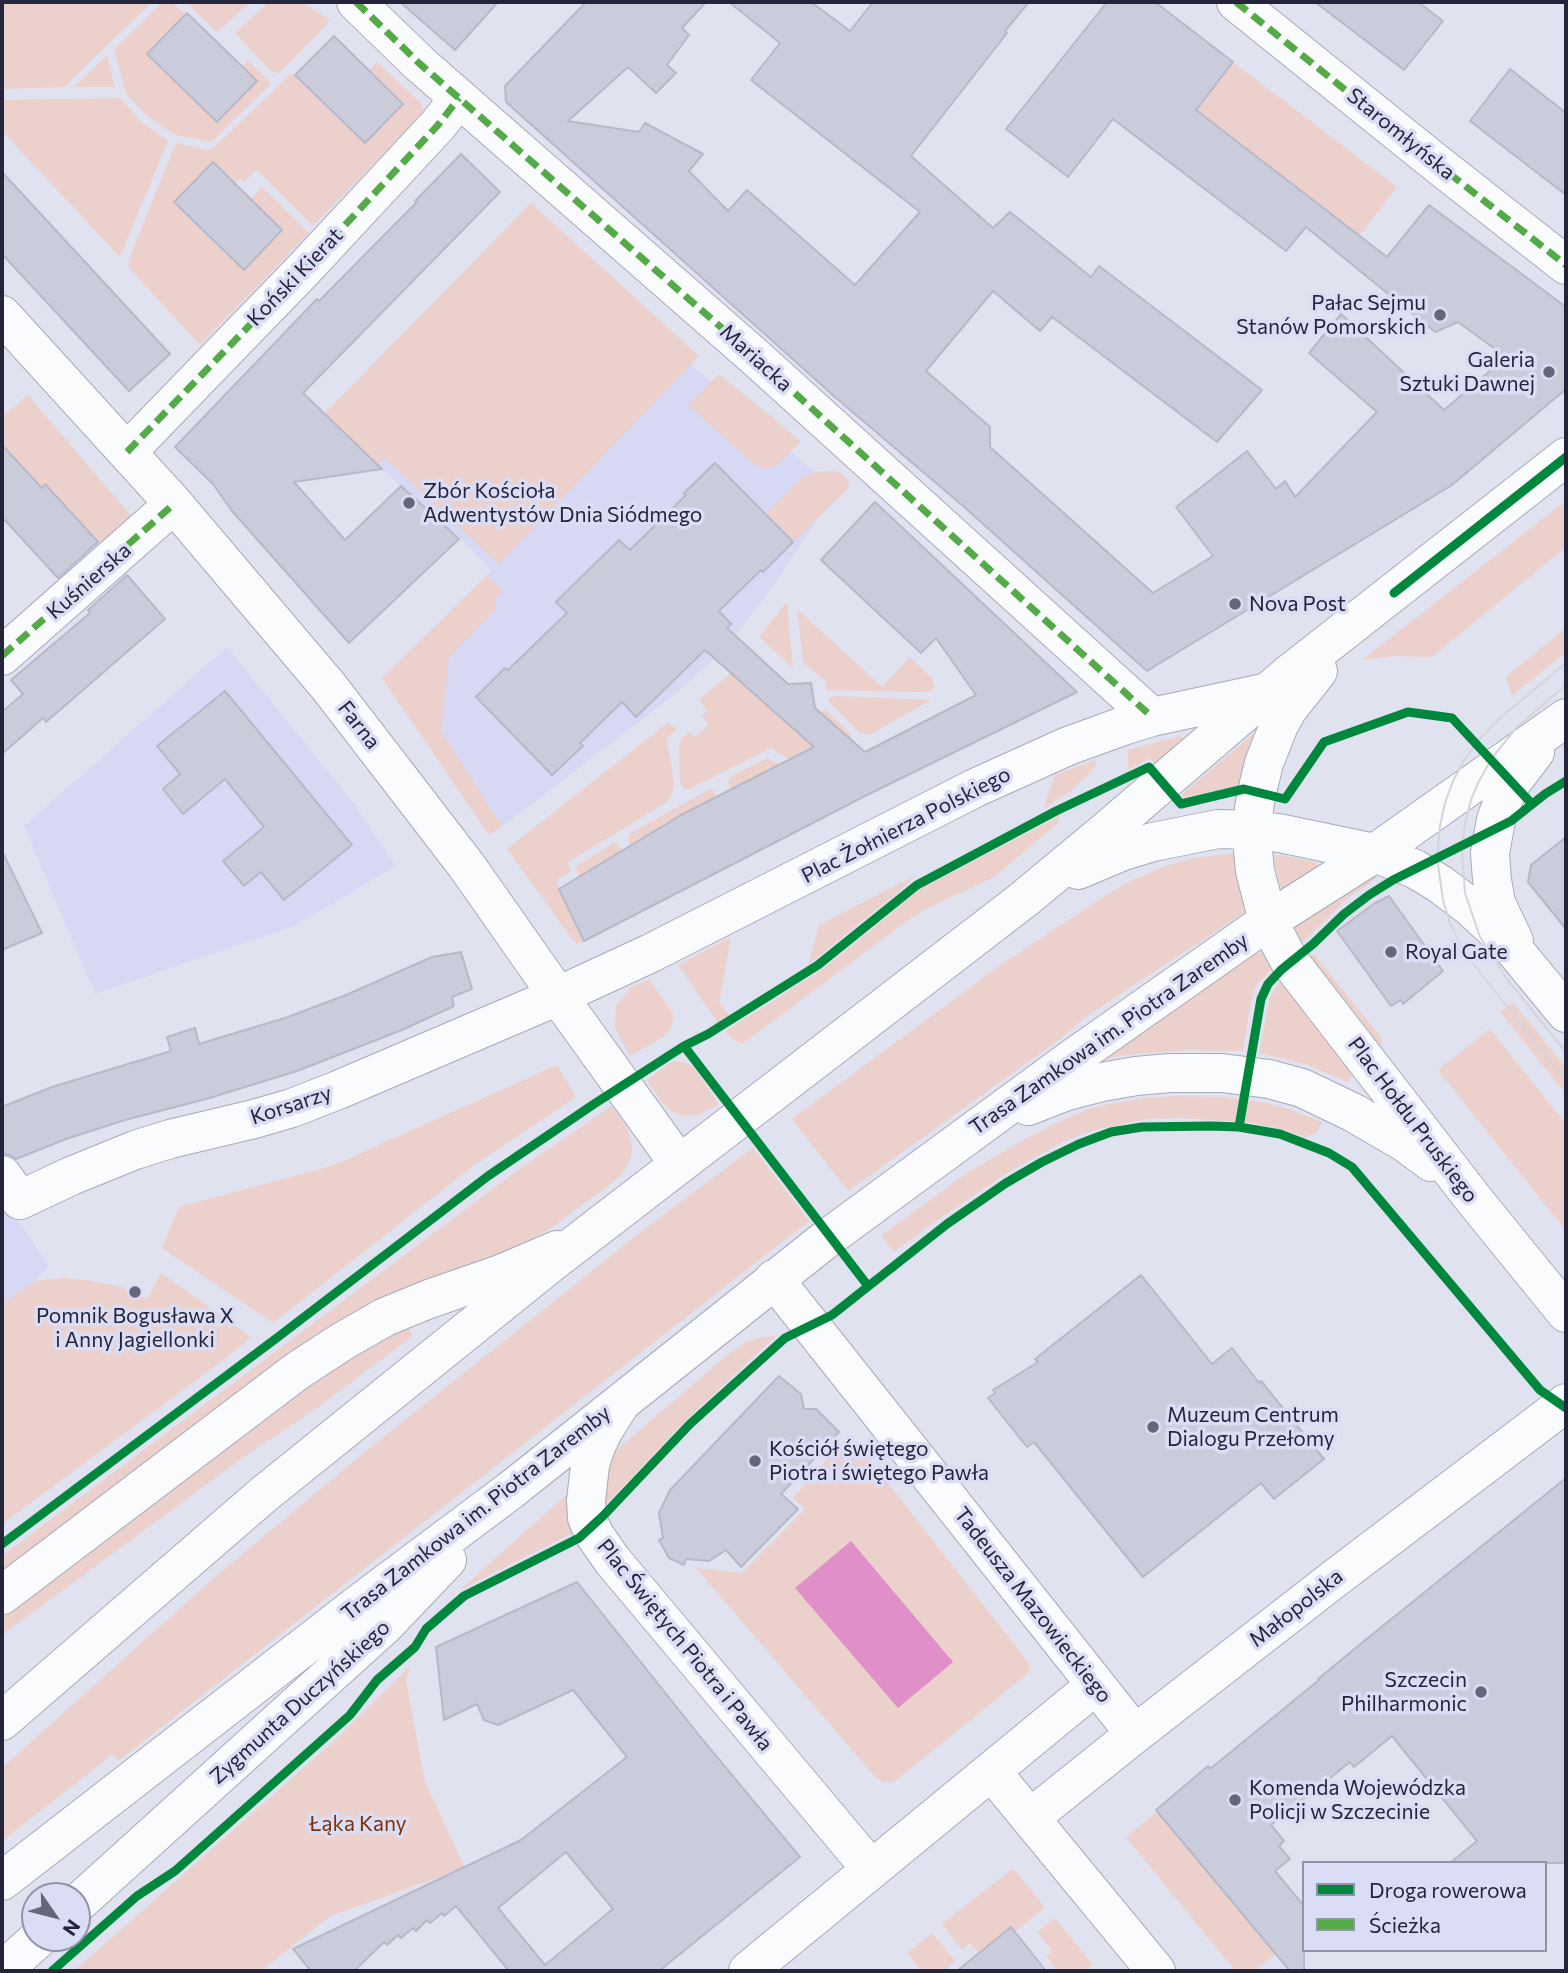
<!DOCTYPE html>
<html>
<head>
<meta charset="utf-8">
<style>
  body { margin:0 }
  #map { position:relative; width:1568px; height:1973px; overflow:hidden; background:#e1e2ef; font-family:Commissioner,sans-serif }
  canvas { display:block }
  .frame { position:absolute; inset:0; border:4px solid #24243b; pointer-events:none }
  .legend { position:absolute; left:1302px; top:1861px; width:245px; height:91px; box-sizing:border-box; background:#dbddf5; border:2px solid #9293ab; margin:0; padding:9px 12px; list-style:none; font-size:21px; color:#24243b }
  .legend li { display:flex; align-items:center; gap:14px; height:35px }
  .legend b { width:35px; border:2px solid #9293ab }
  .north { position:absolute; left:21px; top:1882px; width:70px; height:70px; box-sizing:border-box; background:#dbddf5; border:2px solid #9293ab; border-radius:50%; rotate:125deg; font-size:19px; font-weight:700; line-height:28px; text-align:center; color:#24243b }
  .north::after { content:''; display:block; margin:auto; width:24px; height:32px; background:#66667a; clip-path:polygon(50% 0,100% 100%,50% 72%,0 100%) }
</style>
</head>
<body>
<div id="map">
<canvas width="1568" height="1973"></canvas>
<div class="frame"></div>
<ul class="legend">
<li><b style="height:9px;background:#00873e"></b>Droga rowerowa</li>
<li><b style="height:9px;background:#53aa46"></b>Ścieżka</li>
</ul>
<div class="north">N</div>
</div>
<script>
const ctx = document.querySelector('canvas').getContext('2d');
ctx.lineJoin = 'round';
function fill(path, color) { ctx.fillStyle = color; ctx.fill(path, 'evenodd'); }
const shape = rows => new Path2D(rows.map(r => 'M' + r).join(''));
function stroke(path, color, width, dash) { ctx.strokeStyle = color; ctx.lineWidth = width; ctx.lineCap = dash ? 'butt' : 'round'; ctx.setLineDash(dash || []); ctx.stroke(path); }
function drawText(font, color, halo, rows, align = 'center') {
  ctx.font = font + ' Commissioner,sans-serif'; ctx.lineWidth = 7; ctx.setLineDash([]); ctx.textBaseline = 'middle'; ctx.strokeStyle = halo; ctx.fillStyle = color; for (const [text, x, y, turn = 0] of rows) {
    ctx.save(); ctx.translate(x, y); ctx.rotate((+turn || 0) * Math.PI / 180); ctx.textAlign = isNaN(turn) ? turn : align; if (halo) ctx.strokeText(text, 0, 0); ctx.fillText(text, 0, 0); ctx.restore();
  }
}
const built = shape([
  [578,266,841,495,818,518,772,588,738,632,712,661,670,698,518,815,489,835,382,678,491,571,464,542,377,465],
  [227,647,353,802,396,866,294,926,95,994,24,826],
  [2,1198,49,1265,34,1281,2,1305]
]);
const green = shape([
  [2,2,152,2,64,87,2,89],
  [163,2,172,2,186,15,217,122,256,81,242,66,248,60,271,84,211,142,173,134,145,114,128,96,124,87,114,49],
  [186,2,250,2,217,32],
  [269,2,301,2,329,19,329,22,279,73,272,72,235,33],
  [107,55,115,87,74,87],
  [377,62,422,104,423,113,313,226,257,170,243,182,240,178,234,184,174,202,244,269,282,230,250,200,262,187,309,233,200,345,128,267,132,251,176,143,208,150,213,148,292,73,364,143,403,104,369,71],
  [1234,63,1397,187,1359,236,1196,110,1232,64],
  [121,98,141,122,168,141,120,257,2,131,2,100],
  [531,203,699,356,499,564,385,458,377,465,323,415],
  [719,374,790,432,800,442,776,466,767,469,754,464,688,405],
  [28,395,132,517,100,543,46,485,42,488,2,445,2,417],
  [829,471,839,472,848,480,849,483,848,489,793,542,765,514,803,477,815,472],
  [1566,501,1566,547,1432,657,1396,656,1362,660],
  [488,575,503,591,495,599,496,609,449,657,441,731,502,826,489,835,382,678],
  [787,602,793,668,759,637],
  [797,609,882,687,910,657,932,678,934,687,929,692,826,690,826,682,803,662],
  [1566,628,1566,652,1512,696,1506,677],
  [750,650,755,654,736,678,824,756,845,734,821,713,825,709,852,735,851,742,824,756,808,764,801,765,796,764,771,748,686,790,681,785,680,781,679,746,683,737,690,732,695,737,709,725,701,716,707,710,699,700,733,671],
  [837,696,931,700,869,735,859,732,827,700,828,698],
  [669,722,676,730,666,739,672,768,674,786,672,794,667,802,568,862,571,871,557,880,559,889,584,941,580,943,576,943,572,939,507,849],
  [1265,724,1246,784,1188,797,1185,798,1181,795],
  [1180,736,1183,739,1182,742,1156,765,1150,758,1128,770,1128,750],
  [768,758,780,765,731,790,728,781,730,777],
  [1095,760,1096,764,1087,776,1073,789,1043,809,1055,775],
  [712,788,716,797,681,815,631,845,628,841,629,834],
  [1060,816,1058,823,994,877,926,909,911,918,746,1041,741,1044,730,1037,726,1031,823,969,922,888],
  [614,843,619,845,622,851,579,876,575,867],
  [1225,854,1234,854,1240,862,1246,910,1244,913,1088,1015,1060,1039,848,1191,792,1119,1002,964,1103,897,1131,881,1166,866,1194,858],
  [1280,855,1315,862,1317,864,1317,868,1285,889,1281,889,1274,860,1275,856],
  [916,875,898,892,808,965,819,925],
  [1373,875,1377,878,1347,899,1307,938,1297,945,1292,932,1295,926],
  [731,937,719,1003,729,1015,718,1023,678,965],
  [1265,952,1277,964,1256,985,1251,1002,1243,1051,1185,1050,1151,1053,1119,1056,1092,1062,1253,954],
  [1314,954,1381,1037,1382,1047,1379,1052,1307,959],
  [1285,976,1358,1068,1348,1082,1305,1064,1259,1053,1270,998,1278,984],
  [649,979,673,1014,673,1019,671,1028,663,1037,630,1056,615,1029,616,1006,631,987],
  [1513,1002,1566,1068,1566,1094,1500,1012],
  [1490,1029,1566,1124,1566,1231,1438,1070],
  [673,1061,688,1063,695,1069,719,1104,698,1115,679,1115,670,1110,662,1103,647,1080],
  [557,1065,576,1097,473,1166,273,1323,162,1248,179,1207,332,1166],
  [1175,1096,1217,1097,1262,1102,1292,1110,1322,1122,1316,1133,1307,1137,1281,1129,1253,1123,1182,1118,1147,1119,1095,1130,1064,1141,1007,1173,936,1221,894,1252,881,1236,967,1173,1027,1138,1058,1122,1089,1109,1109,1104,1146,1098],
  [612,1106,628,1130,632,1146,632,1155,628,1164,620,1176,609,1185,547,1231,487,1264,2,1577,2,1556,525,1165],
  [753,1148,809,1221,118,1761,113,1754,2,1841,2,1768,215,1577,376,1443,642,1231],
  [161,1273,251,1337,222,1361,2,1524,2,1305,34,1281,64,1278,94,1281,121,1287,148,1299],
  [407,1326,412,1334,410,1338,314,1410,245,1456,2,1635,2,1612,330,1370],
  [776,1336,686,1420,602,1509,603,1484,613,1456,619,1448,731,1352,746,1342,761,1337],
  [843,1441,857,1448,869,1459,1028,1662,1031,1669,1026,1675,894,1782,883,1782,875,1777,696,1568,742,1573,805,1509,793,1498],
  [573,1489,577,1531,460,1590],
  [410,1666,406,1681,425,1782,465,1868,330,1916,261,1971,74,1971,332,1743],
  [1158,1811,1276,1954,1254,1971,1235,1971,1126,1837],
  [1011,1870,1015,1870,1017,1873,1045,1907,1015,1932,979,1953,970,1943,962,1949,942,1924],
  [1055,1918,1093,1965,1084,1971,1058,1971,1046,1956,1053,1951,1037,1932],
  [932,1933,955,1961,943,1971,922,1971,907,1953]
]);
const water = shape([
  [851,1541,953,1662,898,1708,795,1588]
]);
const building = shape([
  [400,2,498,2,455,50,400,2],
  [586,2,706,2,682,28,689,35,667,65,676,73,656,93,628,67,568,121,639,132,645,123,703,154,689,171,728,211,747,190,855,285,920,212,751,80,780,43,729,2,811,2,850,31,873,2,1029,2,1005,31,1007,33,911,156,993,228,1010,212,1091,277,1099,266,1262,390,1217,442,1052,317,1040,331,993,291,926,371,990,427,990,447,1153,593,1213,556,1176,507,1247,451,1276,489,1285,481,1295,497,1377,412,1309,353,1341,314,1444,410,1506,357,1458,322,1435,332,1306,227,1286,251,1113,119,1068,177,1006,129,1107,2,1155,2,1233,62,1196,110,1387,257,1429,205,1566,307,1566,389,1452,485,1147,671,963,506,835,397,506,102,505,86,586,2],
  [1315,2,1418,2,1443,21,1404,70,1315,2],
  [187,13,257,81,217,122,147,54,187,13],
  [334,36,403,104,365,143,295,75,334,36],
  [1510,69,1566,113,1566,195,1470,121,1510,69],
  [461,154,500,192,303,393,382,469,294,482,345,540,401,486,459,539,349,643,232,511,213,484,175,447,317,299,319,301,417,202,415,201,461,154],
  [213,162,282,230,244,270,174,202,213,162],
  [2,172,170,354,129,391,2,254,2,172],
  [2,445,42,488,45,484,98,542,58,578,2,517,2,445],
  [715,463,793,542,763,572,761,570,719,611,731,624,727,628,788,684,811,683,815,708,865,752,976,695,936,638,921,653,821,560,875,502,1077,692,867,795,584,941,559,889,681,815,814,747,705,650,636,717,622,702,580,743,583,746,552,775,476,697,505,668,508,670,567,613,556,602,619,540,630,550,686,495,684,493,715,463],
  [127,575,165,619,46,722,43,718,2,754,2,712,23,694,11,680,90,613,88,610,127,575],
  [225,691,352,845,284,900,261,872,244,886,223,861,264,827,225,779,183,814,163,789,180,774,157,746,225,691],
  [1566,837,1566,929,1528,882,1531,865,1566,837],
  [2,851,42,933,2,950,2,851],
  [1389,896,1443,971,1403,1004,1401,1000,1391,1006,1337,931,1375,903,1389,896],
  [461,952,472,989,452,997,454,1006,402,1030,297,1071,206,1099,125,1120,66,1139,16,1159,10,1155,2,1153,2,1107,52,1087,171,1051,167,1037,195,1028,199,1044,288,1017,346,995,432,957,461,952],
  [1141,1275,1212,1364,1232,1348,1259,1383,1261,1381,1324,1459,1274,1499,1261,1483,1143,1577,1034,1442,1027,1447,988,1398,995,1393,993,1390,1038,1362,1035,1359,1141,1275],
  [779,1376,801,1394,804,1409,816,1409,839,1432,781,1494,798,1509,741,1567,726,1550,709,1561,686,1559,684,1565,669,1558,659,1540,663,1538,659,1513,670,1490,779,1376],
  [1566,1478,1566,1863,1450,1863,1477,1841,1392,1736,1354,1767,1350,1762,1271,1825,1284,1841,1279,1846,1290,1859,1275,1871,1304,1906,1304,1971,1290,1971,1156,1810,1208,1766,1210,1769,1319,1680,1318,1679,1358,1646,1566,1478],
  [577,1582,698,1734,800,1857,659,1971,509,1971,456,1906,444,1916,442,1913,430,1923,427,1920,416,1931,413,1928,401,1938,398,1935,387,1945,384,1942,354,1971,311,1971,293,1949,521,1840,627,1757,573,1690,498,1725,484,1720,477,1704,444,1720,436,1647,577,1582],
  [566,1852,613,1909,545,1965,498,1908,566,1852],
  [1011,1927,1046,1971,957,1971,1011,1927]
]);
const street = shape([
  [356,2,420,64,755,357,1152,717],
  [1236,2,1436,163,1566,265],
  [2,315,174,504,329,687,466,865,558,996,679,1164],
  [127,452,305,268,438,125,459,98],
  [2,656,174,504],
  [2,1175,20,1200,71,1176,135,1150,170,1139,254,1119,292,1108,338,1090,558,996,651,953,975,788,1068,746,1126,725,1152,717,1268,692],
  [774,1279,1135,1734],
  [621,1403,605,1428,596,1446,590,1465,586,1501,587,1518,594,1534,612,1560,871,1869],
  [2,1595,297,1371,343,1341,385,1317,429,1299,501,1274,557,1250],
  [992,1772,1156,1971],
  [1030,1818,1135,1734,1334,1579,1566,1403],
  [748,1971,1096,1685]
]);
const secondary = shape([
  [1318,671,1288,709,1279,725,1264,763,1257,792,1254,808,1253,851,1255,871,1268,921,1290,962,1475,1201,1566,1313],
  [1078,870,1123,851,1153,842,1218,829,1253,830,1279,833,1375,853,1415,869,1440,884,1469,906,1506,940,1566,1013],
  [1514,941,1496,903,1492,880,1490,853,1496,820,1503,800,1512,782,1535,752],
  [1028,1106,1064,1092,1102,1082,1136,1076,1170,1073,1222,1073,1269,1079,1302,1088,1354,1113,1404,1142,1431,1162],
  [2,1721,263,1495,551,1263,1023,900,1105,832,1289,674,1566,457],
  [2,1881,364,1600,511,1490,825,1240,1073,1058,1268,921,1375,853,1566,718],
  [77,1904,385,1625,447,1560],
  [2,1971,39,1938]
]);
const tram = shape([
  [1566,663,1499,719,1478,741,1464,760,1453,781,1445,803,1440,826,1437,858,1443,900,1450,923,1464,952,1566,1081],
  [1566,685,1517,727,1492,758,1478,783,1471,800,1465,823,1462,851,1465,893,1480,937,1507,979,1566,1052]
]);
const quiet = shape([
  [356,2,420,64,755,357,1152,717],
  [1236,2,1436,163,1566,265],
  [127,452,305,268,438,125,459,98],
  [2,656,174,504]
]);
const cycleway = shape([
  [1394,593,1566,457],
  [684,1046,868,1286],
  [1239,1127,1261,999,1268,984,1281,970,1313,944,1344,914,1369,895,1393,880,1511,821,1545,794,1566,781],
  [2,1544,278,1337,488,1176,594,1104,684,1046,708,1034,818,965,917,885,1056,811,1149,767,1181,804,1244,789,1285,799,1324,742,1408,712,1452,718,1532,804],
  [52,1971,137,1896,175,1871,350,1715,377,1680,415,1647,426,1629,464,1596,579,1538,603,1516,690,1424,785,1338,832,1315,947,1224,1006,1183,1042,1162,1079,1144,1111,1132,1142,1127,1211,1126,1239,1127,1280,1134,1329,1153,1352,1167,1540,1390,1566,1408]
]);
const markers = [
  [1440,315,7,"#66667a"],
  [1549,372,7,"#66667a"],
  [409,503,7,"#66667a"],
  [1235,604,7,"#66667a"],
  [1391,952,7,"#66667a"],
  [135,1292,7,"#66667a"],
  [1153,1427,7,"#66667a"],
  [755,1461,7,"#66667a"],
  [1481,1692,7,"#66667a"],
  [1235,1800,7,"#66667a"]
];
const streetNames = [
  ["Staromłyńska",1401,134,39],
  ["Koński Kierat",295,277,-46],
  ["Mariacka",756,358,42],
  ["Kuśnierska",89,581,-41],
  ["Farna",359,725,52],
  ["Plac Żołnierza Polskiego",906,825,-27],
  ["Trasa Zamkowa im. Piotra Zaremby",1109,1034,-35],
  ["Korsarzy",291,1105,-18],
  ["Plac Hołdu Pruskiego",1413,1120,53],
  ["Trasa Zamkowa im. Piotra Zaremby",476,1513,-38],
  ["Tadeusza Mazowieckiego",1033,1605,52],
  ["Małopolska",1296,1608,-38],
  ["Plac Świętych Piotra i Pawła",685,1645,51],
  ["Zygmunta Duczyńskiego",300,1702,-42]
];
const poiNames = [
  ["Pałac Sejmu",1426,303,"right"],
  ["Stanów Pomorskich",1426,327,"right"],
  ["Galeria",1535,360,"right"],
  ["Sztuki Dawnej",1535,384,"right"],
  ["Zbór Kościoła",423,491],
  ["Adwentystów Dnia Siódmego",423,515],
  ["Nova Post",1249,604],
  ["Royal Gate",1405,952],
  ["Pomnik Bogusława X",135,1316,"center"],
  ["i Anny Jagiellonki",135,1340,"center"],
  ["Muzeum Centrum",1167,1415],
  ["Dialogu Przełomy",1167,1439],
  ["Kościół świętego",769,1449],
  ["Piotra i świętego Pawła",769,1473],
  ["Szczecin",1467,1680,"right"],
  ["Philharmonic",1467,1704,"right"],
  ["Komenda Wojewódzka",1249,1788],
  ["Policji w Szczecinie",1249,1812]
];
const parkNames = [
  ["Łąka Kany",358,1824]
];
fill(built, '#d7d9f4');
fill(green, '#ebd0cc');
fill(water, '#e08fc8');
fill(building, '#caccdc');
stroke(building, '#b7b8c8', 2);
stroke(street, '#a8a9b9', 40);
stroke(secondary, '#a8a9b9', 40);
stroke(street, '#fafbfd', 38);
stroke(secondary, '#fafbfd', 38);
stroke(tram, '#d4d5da', 2);
stroke(quiet, '#53aa46', 7, [14, 7]);
stroke(cycleway, '#00873e', 9);
for (const [x, y, r, color] of markers) { const dot = new Path2D(); dot.arc(x, y, r, 0, 2 * Math.PI); ctx.fillStyle = color; ctx.fill(dot); stroke(dot, '#dbddf5', 2.5); }
drawText('21px', '#24243b', '#dbddf5', streetNames);
drawText('21px', '#24243b', '#dbddf5', poiNames, 'left');
drawText('21px', '#7d2e05', '#dbddf5', parkNames);
</script>
</body>
</html>
